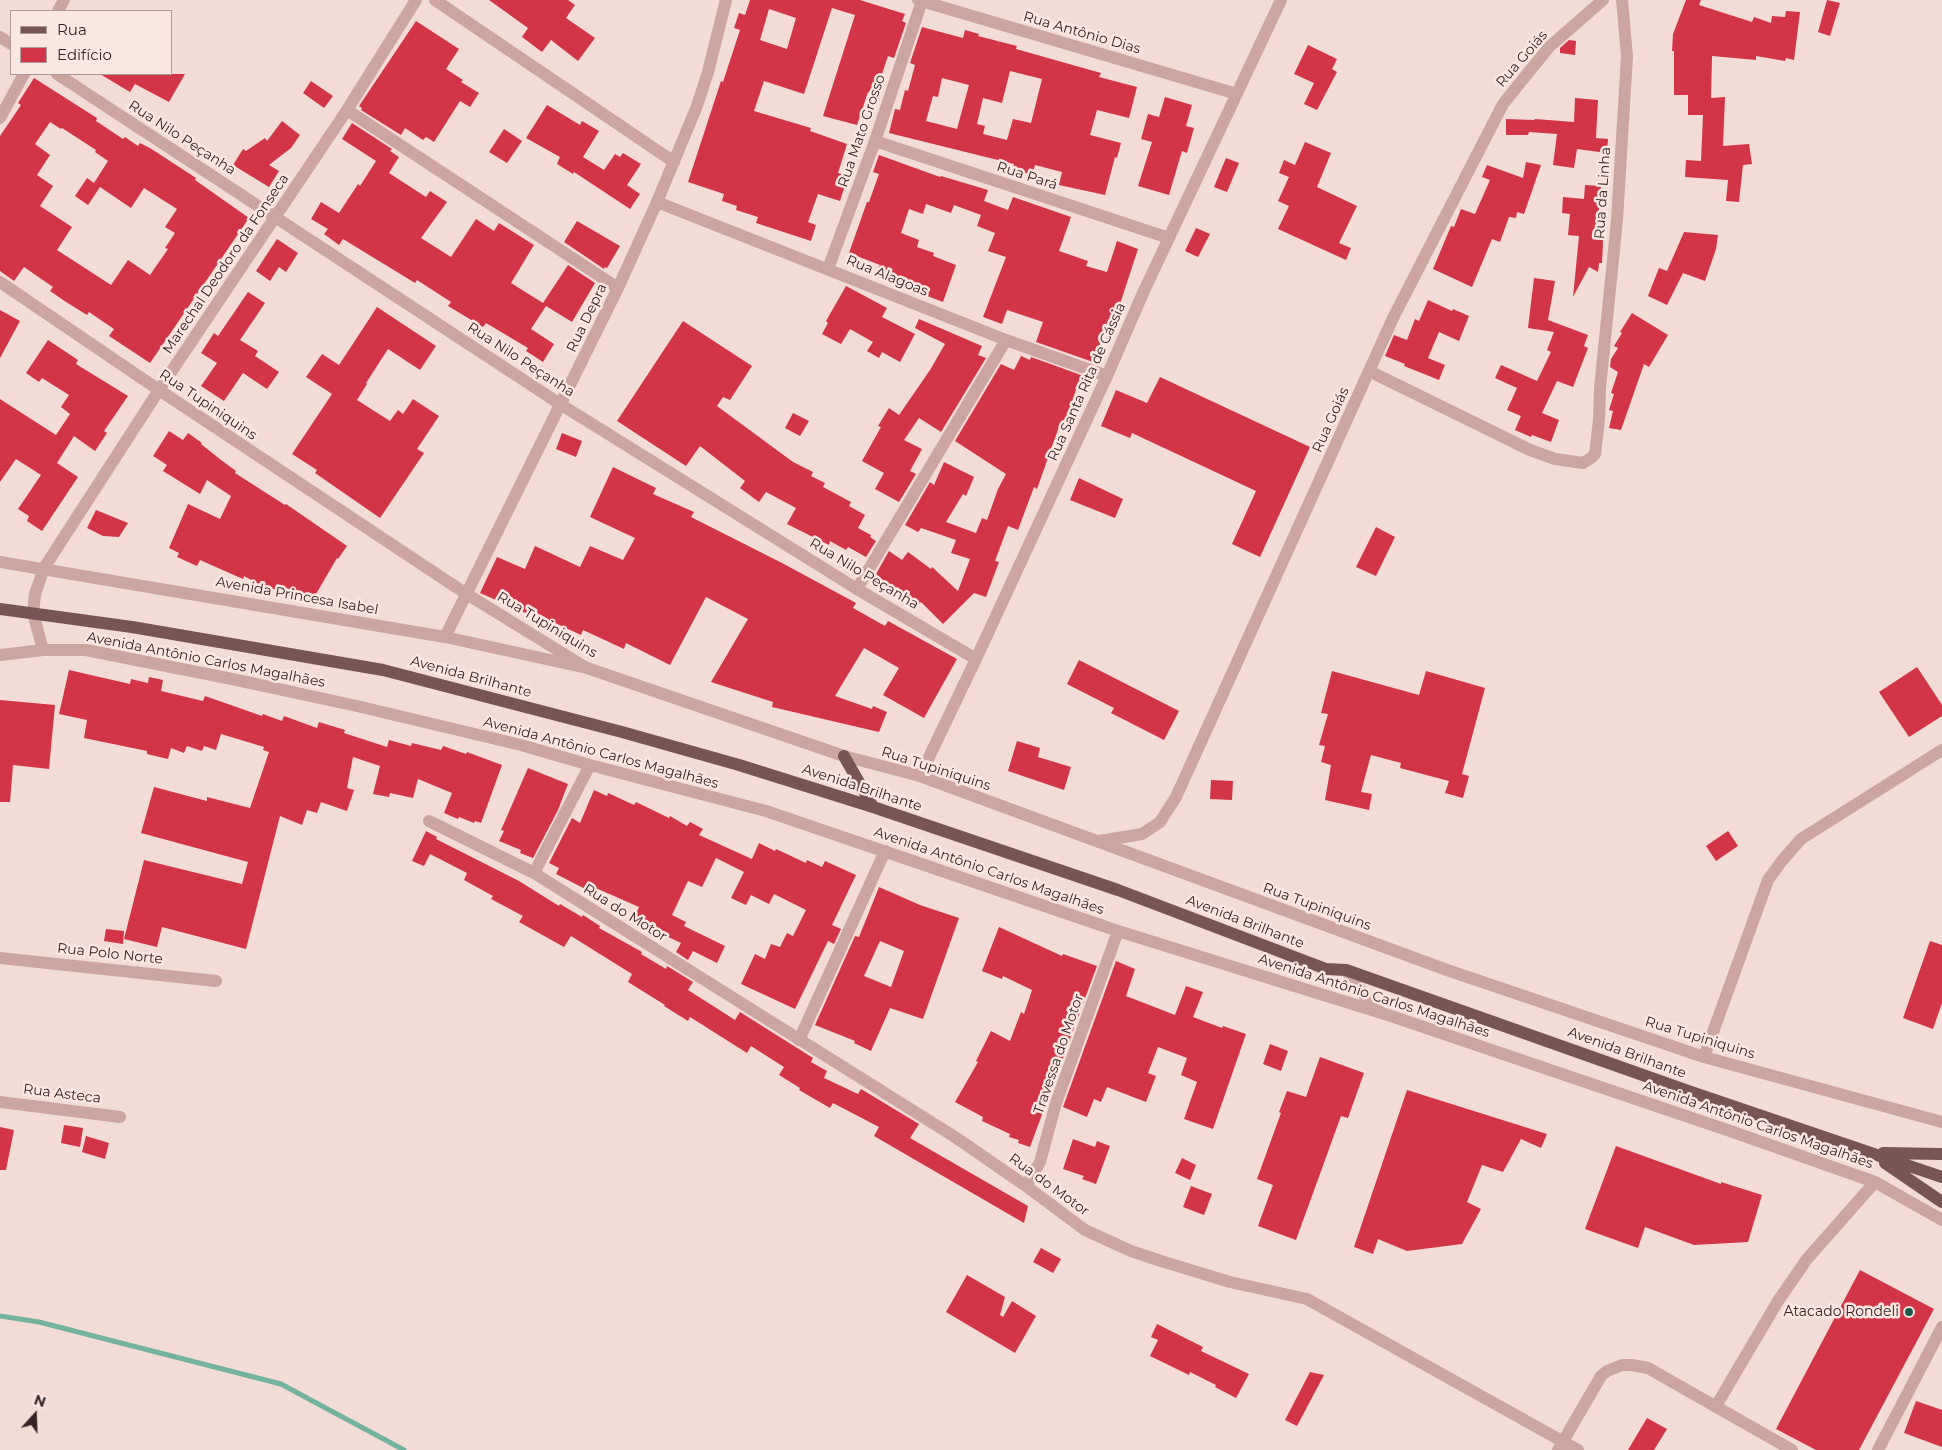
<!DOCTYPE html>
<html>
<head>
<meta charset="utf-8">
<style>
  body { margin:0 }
  #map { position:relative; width:1942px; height:1450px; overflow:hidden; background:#f3dbd6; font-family:Montserrat,sans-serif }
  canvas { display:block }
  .legend { position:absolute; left:10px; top:10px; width:162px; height:65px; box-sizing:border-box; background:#fbe7e2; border:1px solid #ac9996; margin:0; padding:6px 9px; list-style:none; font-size:15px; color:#352425 }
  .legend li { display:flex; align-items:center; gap:10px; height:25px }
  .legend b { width:25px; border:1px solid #ac9996 }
  .north { position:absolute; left:10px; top:1390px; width:50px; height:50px; -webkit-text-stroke:4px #fbe7e2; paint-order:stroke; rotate:20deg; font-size:14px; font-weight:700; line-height:20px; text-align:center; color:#352425 }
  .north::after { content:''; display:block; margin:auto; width:18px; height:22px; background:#352425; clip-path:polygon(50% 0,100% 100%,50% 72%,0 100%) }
</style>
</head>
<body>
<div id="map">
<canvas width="1942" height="1450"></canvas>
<ul class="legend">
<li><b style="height:6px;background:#795454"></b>Rua</li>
<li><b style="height:14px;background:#d23546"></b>Edifício</li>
</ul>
<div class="north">N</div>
</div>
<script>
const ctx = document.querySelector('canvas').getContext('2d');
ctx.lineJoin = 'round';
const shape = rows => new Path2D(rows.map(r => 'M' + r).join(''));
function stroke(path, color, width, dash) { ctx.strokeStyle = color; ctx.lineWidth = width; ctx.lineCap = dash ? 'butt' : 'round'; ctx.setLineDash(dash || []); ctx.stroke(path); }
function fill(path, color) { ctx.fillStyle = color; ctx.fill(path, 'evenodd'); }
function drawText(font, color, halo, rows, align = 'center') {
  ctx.font = font + ' Montserrat,sans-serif'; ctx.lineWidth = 5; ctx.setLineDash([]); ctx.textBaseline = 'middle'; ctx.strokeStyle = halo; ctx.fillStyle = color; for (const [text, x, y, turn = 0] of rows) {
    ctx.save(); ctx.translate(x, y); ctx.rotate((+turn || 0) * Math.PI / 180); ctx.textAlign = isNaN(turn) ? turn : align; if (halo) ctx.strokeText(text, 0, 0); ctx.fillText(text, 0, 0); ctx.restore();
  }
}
const stream = shape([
  [0,1316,39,1322,281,1384,404,1450]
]);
const building = shape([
  [489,0,568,0,575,5,566,18,595,38,578,61,551,40,542,52,522,37,528,28],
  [750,0,860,0,905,14,902,21,906,23,894,58,888,56,875,95,868,92,857,125,823,116,855,15,832,8,804,94,764,81,754,111,811,128,810,131,847,144,838,173,848,176,840,201,818,194,808,222,816,225,811,241,756,223,758,217,736,210,737,206,722,201,724,194,688,182,721,81,723,82,740,30,734,28,739,13,745,15],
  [769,9,796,18,787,49,760,40],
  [1686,0,1701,0,1699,5,1752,22,1754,17,1771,23,1772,16,1785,17,1786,11,1800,12,1794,60,1786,58,1785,61,1756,56,1756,60,1712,56,1711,98,1725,97,1723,146,1749,144,1752,164,1743,165,1739,202,1726,201,1728,180,1685,177,1686,160,1701,161,1703,115,1688,115,1688,95,1674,95,1674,51,1672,51,1673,34],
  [1827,0,1840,3,1830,36,1818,32],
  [416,21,459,49,446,69,463,80,461,82,479,93,470,107,460,101,434,142,426,137,423,140,405,128,401,135,361,110,362,108,359,106],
  [922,27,963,38,965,30,979,34,978,36,1017,46,1016,49,1101,73,1099,77,1137,87,1129,118,1097,110,1090,135,1121,143,1117,158,1115,157,1105,195,1059,185,1062,172,1035,165,1032,175,1013,169,1014,164,889,133,895,109,900,110,905,90,908,91,915,65,910,63],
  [1010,71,1042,79,1031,123,1013,119,1007,140,983,134,985,126,977,124,983,98,1002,103],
  [942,78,969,85,957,129,926,121,933,96,938,97],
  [1569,40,1576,41,1575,55,1560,53,1560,48],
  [1308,45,1337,59,1332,69,1337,72,1317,110,1304,104,1314,83,1294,74],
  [100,74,185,74,169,102,135,84,130,92],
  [34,78,97,118,96,121,123,139,125,137,138,146,140,143,150,148,196,178,195,180,249,218,150,363,109,336,114,329,89,312,87,315,66,302,50,291,53,287,24,267,14,281,0,271,0,136,21,105,18,103],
  [50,122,61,129,62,128,96,150,95,152,108,161,94,183,87,178,75,196,88,205,100,187,131,208,144,188,177,209,165,227,175,233,165,248,168,249,150,275,128,260,111,285,57,250,72,227,40,206,53,186,37,175,50,155,35,144],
  [311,81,333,96,324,108,303,93],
  [1165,97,1192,105,1186,126,1194,128,1187,153,1182,151,1169,195,1138,186,1152,142,1141,139,1148,114,1159,117],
  [1575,98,1598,100,1596,138,1608,139,1607,153,1577,149,1574,168,1553,165,1557,134,1529,132,1528,135,1506,135,1506,119,1534,120,1535,119,1574,122],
  [547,105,580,125,582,121,599,131,583,157,604,170,615,154,620,157,623,153,641,164,627,185,640,194,630,209,574,172,573,174,557,164,560,157,526,138],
  [282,121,300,135,291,148,269,165,279,171,269,187,233,165,243,149,246,151,265,138,267,141],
  [352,123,392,149,390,151,399,157,389,173,426,197,430,191,447,202,421,238,451,257,476,219,494,231,499,223,534,245,511,283,543,303,568,265,595,283,572,322,546,306,531,329,554,344,543,362,526,351,528,348,486,323,483,327,448,306,451,302,417,280,415,283,343,239,339,245,324,234,328,229,311,219,321,202,339,213,358,184,360,186,376,161,342,139],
  [504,129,522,141,507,163,489,152],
  [1305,142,1331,153,1317,187,1357,206,1339,243,1351,248,1346,260,1278,229,1289,206,1278,201,1289,177,1279,173,1284,160,1295,165],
  [879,155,940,177,941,176,988,190,984,201,1008,210,1013,197,1071,217,1059,251,1088,261,1086,266,1107,272,1117,241,1138,249,1120,304,1116,303,1099,341,1101,342,1093,362,1036,342,1043,322,1007,310,1002,324,983,317,1006,257,988,251,995,233,977,226,981,215,954,205,951,213,926,204,923,214,909,209,901,233,919,240,917,247,934,253,933,256,956,265,943,302,917,292,918,288,889,278,890,274,878,270,880,265,849,253,867,202,869,202,879,174,873,172],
  [1226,158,1239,163,1227,192,1214,187],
  [1526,162,1541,165,1524,214,1517,212,1516,218,1509,217,1500,242,1492,239,1472,287,1433,269,1451,226,1454,227,1461,209,1475,214,1490,180,1482,177,1487,165,1523,178],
  [1585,185,1601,186,1598,221,1604,222,1602,263,1599,263,1598,272,1589,267,1573,297,1579,236,1568,235,1570,214,1562,213,1563,197,1584,199],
  [577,221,620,246,607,268,605,267,604,269,564,242],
  [1196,228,1210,234,1198,257,1185,251],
  [1684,232,1718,235,1716,249,1705,281,1683,273,1667,305,1648,296,1659,268,1667,271],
  [277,239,298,253,286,272,279,267,270,281,256,271],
  [1534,278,1555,281,1548,320,1588,335,1584,346,1588,348,1573,387,1557,381,1542,413,1559,420,1551,442,1532,435,1531,437,1515,430,1521,416,1507,410,1517,388,1495,378,1501,365,1537,381,1551,352,1547,350,1554,332,1528,328],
  [846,286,887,308,882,317,915,334,900,362,882,352,879,358,867,351,873,342,850,329,841,344,822,334,828,323,826,321],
  [248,292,265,303,240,340,258,351,255,356,279,372,267,389,243,373,224,401,201,386,217,363,201,353,214,333,218,336],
  [1428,300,1452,311,1453,309,1469,316,1459,341,1439,332,1428,358,1445,365,1439,380,1404,366,1405,364,1385,356,1394,335,1407,340,1415,319,1419,321],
  [377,307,436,346,420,370,388,349,366,383,367,384,357,400,390,421,398,410,403,414,413,399,439,416,417,449,424,453,380,518,315,473,317,470,292,454,332,394,306,377,322,354,339,365],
  [0,310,20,321,0,358],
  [1632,313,1668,335,1649,367,1644,364,1621,430,1609,428,1613,411,1609,410,1614,394,1611,393,1618,372,1610,367,1611,359,1618,348,1614,346,1622,333,1620,332],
  [919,319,982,346,978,355,986,358,941,432,919,418,904,440,922,449,910,471,916,474,899,502,875,489,884,473,862,461,881,427,878,426,889,408,899,415,930,370,945,344,915,328],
  [683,321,752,366,730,400,723,397,717,406,793,462,813,472,811,476,825,483,823,487,851,502,849,506,865,515,858,528,871,535,870,537,876,541,866,557,848,547,846,550,830,541,829,545,787,524,796,508,766,492,759,502,740,488,745,481,700,446,686,466,617,421],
  [48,340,78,360,76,364,128,396,104,431,107,433,95,451,74,436,57,463,78,477,42,531,27,521,29,516,18,509,41,475,16,459,0,482,0,399,56,435,70,414,61,407,69,395,42,378,39,382,26,373],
  [1021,356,1030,360,1031,357,1081,375,1064,425,1060,424,1037,489,1034,487,1018,530,1008,526,995,561,999,562,986,597,974,593,943,624,921,602,916,608,876,574,889,551,902,560,908,552,931,569,932,567,958,591,970,559,951,553,956,540,921,528,918,532,905,525,930,482,934,485,944,462,974,477,966,496,963,494,946,522,976,533,982,518,987,520,998,489,1006,474,955,441,1001,364,1014,370],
  [1160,377,1310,447,1260,557,1232,544,1256,491,1132,433,1130,438,1101,426,1116,390,1147,403],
  [793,413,809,421,800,436,785,428],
  [169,431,183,440,188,433,202,443,201,444,221,460,236,471,235,473,285,505,286,504,347,546,338,559,337,558,312,601,302,595,299,600,267,586,266,588,244,576,243,579,200,560,197,566,177,557,179,553,169,548,188,504,220,519,231,496,207,480,200,494,163,471,167,465,153,456],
  [562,433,582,441,576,457,556,449],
  [613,467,656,488,653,494,694,512,691,517,782,563,856,603,853,608,885,626,888,621,957,659,924,718,883,695,899,668,864,648,835,696,872,709,873,706,887,712,879,732,772,707,773,702,711,682,748,619,706,597,670,665,626,643,624,649,583,630,581,635,538,615,537,618,480,593,497,557,525,569,535,546,580,567,590,546,623,560,635,538,590,517],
  [1079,478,1123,499,1115,518,1070,500],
  [96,510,128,523,119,537,103,536,87,528],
  [1376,527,1395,537,1376,576,1356,567],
  [1079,660,1179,711,1164,740,1111,713,1114,708,1067,684],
  [1917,667,1942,705,1942,716,1909,737,1879,692],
  [69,670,130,684,131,679,148,683,149,677,163,680,161,691,203,701,205,696,262,716,263,714,282,721,284,716,317,728,319,722,345,730,344,733,387,747,389,740,411,746,412,743,441,750,443,746,466,754,467,752,502,765,481,823,475,821,474,823,459,817,458,819,444,813,452,793,418,779,413,798,390,793,389,797,373,794,380,766,353,757,347,788,354,790,347,811,321,802,317,813,307,810,302,825,280,816,246,949,162,927,157,947,124,939,144,860,242,884,248,862,141,833,154,787,207,801,207,797,250,808,269,752,263,750,264,747,221,734,216,750,204,746,202,751,187,746,184,753,171,748,168,759,147,754,147,751,84,738,87,720,59,714],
  [1332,671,1419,695,1426,671,1485,688,1462,774,1469,776,1463,798,1445,793,1449,781,1400,768,1401,763,1371,755,1361,792,1372,794,1369,810,1325,800,1331,765,1321,762,1325,746,1319,745,1328,714,1321,713],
  [0,700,55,705,49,769,13,765,10,802,0,802],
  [1017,741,1040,748,1038,757,1071,767,1064,790,1008,771],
  [528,768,568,784,558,810,533,858,520,853,521,850,499,841,504,831,501,830],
  [1211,780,1233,781,1232,800,1210,799],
  [594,790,607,796,608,793,634,805,636,802,669,818,670,816,687,826,690,822,703,829,699,835,752,859,759,843,775,851,776,849,806,863,807,860,822,867,825,861,856,875,832,925,841,929,834,944,828,941,795,1009,741,984,755,954,765,959,771,944,780,947,787,933,793,936,806,910,774,894,769,904,751,895,746,905,731,898,744,872,716,858,702,887,688,881,672,915,686,922,684,926,725,946,717,963,693,951,688,960,676,952,681,943,647,927,649,923,635,916,639,907,598,889,595,894,556,874,559,868,549,863,572,818,580,823],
  [426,831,437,837,436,839,519,881,559,906,560,904,582,917,583,915,600,926,599,928,642,952,641,954,666,969,667,966,693,982,688,990,735,1020,740,1012,813,1058,811,1062,827,1071,824,1078,858,1094,861,1089,919,1124,910,1138,1028,1206,1024,1223,874,1136,879,1127,833,1103,830,1108,799,1090,800,1088,779,1075,784,1067,751,1046,747,1053,690,1017,688,1021,664,1006,665,1005,628,982,632,974,571,936,564,947,519,922,523,916,491,899,493,896,464,880,467,873,430,854,424,866,412,861],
  [1728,831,1738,846,1716,861,1706,846],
  [879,887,920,905,959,918,923,1019,890,1008,871,1051,854,1043,855,1041,815,1025,855,936,859,937],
  [880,941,904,951,891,987,864,976],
  [999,927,1062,956,1063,954,1097,966,1030,1147,1018,1143,1019,1140,1009,1137,1010,1134,982,1121,983,1117,955,1102,978,1062,976,1061,991,1031,1010,1041,1021,1012,1024,1014,1032,990,1003,976,1002,979,982,971],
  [106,929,124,931,123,944,104,941],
  [1930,941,1942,945,1942,1003,1933,1029,1903,1018],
  [1116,961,1135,969,1126,996,1175,1015,1186,986,1203,992,1193,1017,1222,1028,1223,1026,1246,1034,1213,1129,1184,1119,1197,1082,1181,1075,1187,1058,1158,1047,1148,1073,1156,1076,1146,1102,1107,1087,1101,1102,1094,1099,1087,1117,1063,1107],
  [1270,1044,1288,1051,1281,1071,1263,1064],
  [1320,1057,1364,1073,1348,1118,1341,1116,1296,1240,1258,1226,1273,1185,1257,1179,1281,1113,1279,1112,1287,1091,1306,1097],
  [1407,1090,1547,1134,1541,1148,1521,1139,1503,1172,1482,1165,1467,1202,1481,1209,1462,1244,1407,1251,1378,1239,1373,1254,1354,1247],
  [64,1125,83,1128,80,1147,61,1143],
  [0,1127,14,1130,6,1170,0,1170],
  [86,1136,109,1143,105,1159,82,1152],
  [1073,1139,1095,1147,1097,1141,1110,1146,1096,1184,1082,1179,1084,1176,1063,1169],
  [1616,1146,1721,1184,1721,1182,1762,1195,1748,1242,1694,1245,1645,1227,1638,1248,1585,1229],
  [1182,1158,1196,1165,1190,1180,1175,1173],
  [1191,1186,1212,1194,1204,1215,1183,1207],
  [1041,1248,1061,1259,1053,1273,1033,1262],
  [1860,1270,1934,1309,1859,1450,1816,1450,1776,1429],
  [967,1275,1005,1297,1000,1315,1003,1317,1012,1301,1036,1316,1015,1353,946,1312],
  [1157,1324,1203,1347,1201,1351,1249,1374,1236,1398,1215,1387,1216,1385,1190,1372,1189,1375,1150,1356,1158,1340,1151,1337],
  [1310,1372,1324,1375,1297,1426,1285,1420],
  [1916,1401,1942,1410,1942,1447,1904,1433],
  [1647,1418,1667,1429,1654,1450,1628,1450]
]);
const minor = shape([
  [435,0,674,162],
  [918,0,1237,94],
  [58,11,64,0],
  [0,37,11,44],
  [57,74,560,404,857,589,976,659],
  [347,110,618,288],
  [0,118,24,74],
  [875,141,1169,238],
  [657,202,1006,340,1107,376],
  [828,269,875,141,922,1],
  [0,282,159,390,465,593,585,667],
  [1369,371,1530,450,1555,459,1583,463,1591,458,1595,454,1599,420,1600,388,1617,220,1627,56,1622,0],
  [857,589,1006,340],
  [43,650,33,613,35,594,44,568,159,390,347,110,416,0],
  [0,655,43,650,86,650,232,679,357,706,521,745,590,765,766,811,1118,931,1391,1016,1733,1132,1875,1182,1942,1220],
  [920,776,976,659,1107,376,1143,293,1281,0],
  [429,821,534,873,955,1137,1026,1186,1085,1230,1131,1251,1161,1261,1230,1282,1307,1299,1578,1450],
  [1099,841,1142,834,1160,822,1176,797,1393,318,1503,104,1549,47,1603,0],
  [534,873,590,765],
  [0,958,216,981],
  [1346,970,1374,1009,1379,1011],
  [799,1040,885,851],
  [1704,1057,1768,880,1781,862,1801,839,1942,750],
  [0,1102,120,1117],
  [1026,1186,1040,1162,1056,1103,1118,931],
  [1716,1406,1778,1301,1807,1259,1875,1182],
  [1558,1450,1601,1376,1607,1371,1622,1365,1632,1365,1648,1368,1792,1450],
  [1878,1450,1942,1327]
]);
const tertiary = shape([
  [0,562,445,637,587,668,844,756,920,776,1447,970,1704,1057,1942,1122],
  [445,637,618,288,657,202,697,106,708,72,726,0]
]);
const primary = shape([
  [0,609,132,627,383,670,622,732,739,765,873,807,1118,890,1326,969,1346,970,1688,1091,1942,1177],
  [844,756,873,807],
  [1883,1153,1942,1154],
  [1885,1163,1942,1202]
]);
const markers = [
  [1909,1312,5,"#165a47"]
];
const streetNames = [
  ["Rua Antônio Dias",1082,33,16],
  ["Rua Goiás",1522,59,-49],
  ["Rua Mato Grosso",862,131,-71],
  ["Rua Nilo Peçanha",182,138,33],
  ["Rua Pará",1027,176,18],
  ["Rua da Linha",1603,193,-86],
  ["Marechal Deodoro da Fonseca",226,264,-56],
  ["Rua Alagoas",887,276,22],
  ["Rua Depra",587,318,-64],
  ["Rua Nilo Peçanha",521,360,33],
  ["Rua Santa Rita de Cássia",1087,382,-66],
  ["Rua Tupiniquins",208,405,34],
  ["Rua Goiás",1331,420,-66],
  ["Rua Nilo Peçanha",864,574,31],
  ["Avenida Princesa Isabel",297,596,10],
  ["Rua Tupiniquins",547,625,31],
  ["Avenida Antônio Carlos Magalhães",206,660,11],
  ["Avenida Brilhante",471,677,15],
  ["Avenida Antônio Carlos Magalhães",601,753,15],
  ["Rua Tupiniquins",936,769,18],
  ["Avenida Brilhante",862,788,18],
  ["Avenida Antônio Carlos Magalhães",989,871,19],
  ["Rua Tupiniquins",1317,907,20],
  ["Rua do Motor",625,913,32],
  ["Avenida Brilhante",1245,922,21],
  ["Rua Polo Norte",110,954,6],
  ["Avenida Antônio Carlos Magalhães",1374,996,18],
  ["Rua Tupiniquins",1700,1038,17],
  ["Avenida Brilhante",1627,1053,20],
  ["Travessa do Motor",1059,1054,-71],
  ["Rua Asteca",62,1094,7],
  ["Avenida Antônio Carlos Magalhães",1758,1125,19],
  ["Rua do Motor",1049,1185,36]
];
const poiNames = [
  ["Atacado Rondeli",1899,1312]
];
stroke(stream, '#72b39e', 5);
fill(building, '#d23546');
stroke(minor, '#cca5a1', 12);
stroke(tertiary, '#cca5a1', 12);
stroke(primary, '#795454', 12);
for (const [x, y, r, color] of markers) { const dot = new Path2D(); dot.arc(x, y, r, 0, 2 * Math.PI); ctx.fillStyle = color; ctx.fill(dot); stroke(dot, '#fbe7e2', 2); }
drawText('14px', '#352425', '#fbe7e2', streetNames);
drawText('14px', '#352425', '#fbe7e2', poiNames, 'right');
</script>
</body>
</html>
